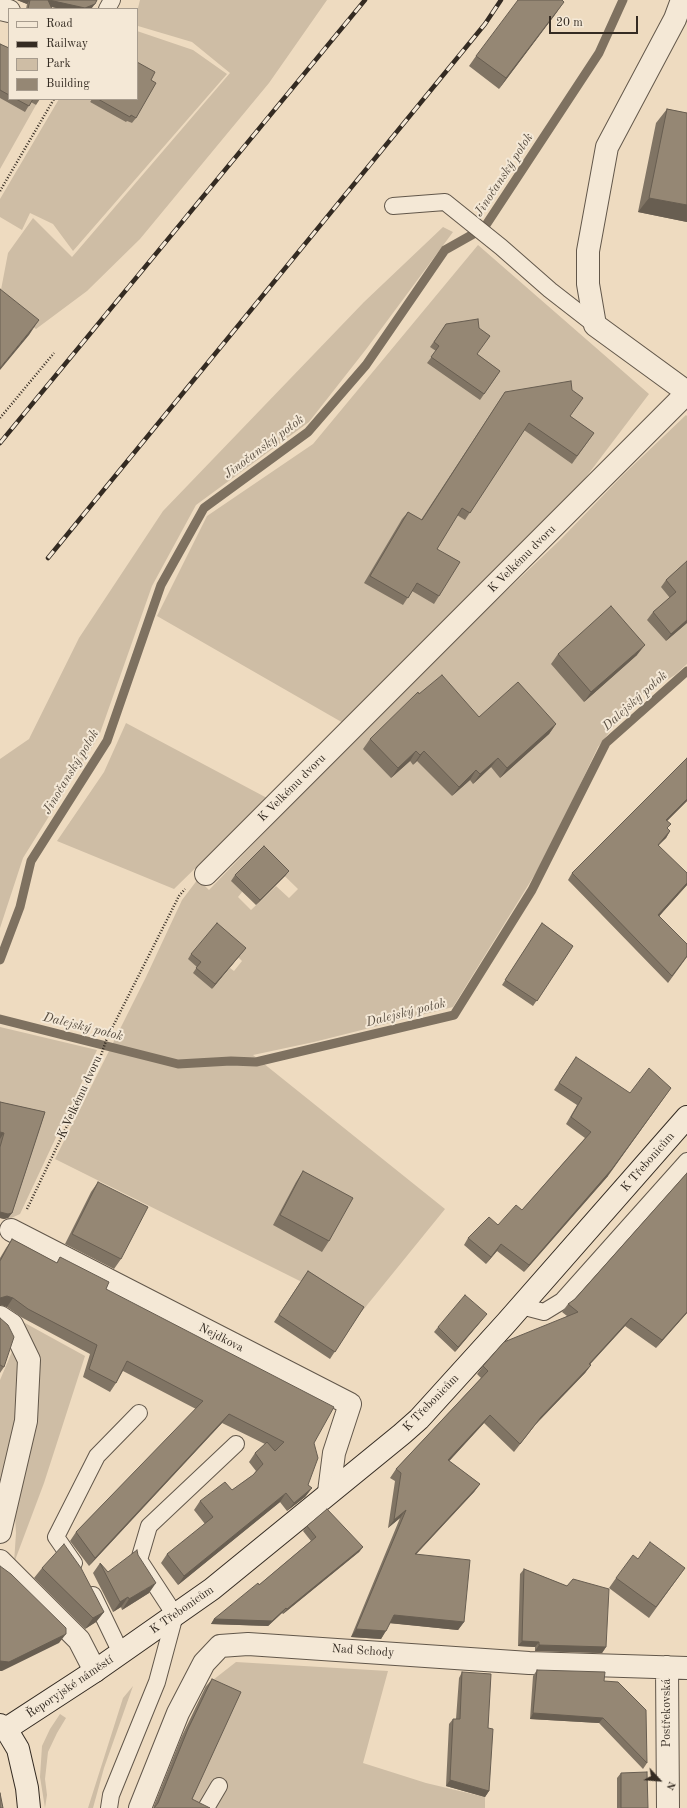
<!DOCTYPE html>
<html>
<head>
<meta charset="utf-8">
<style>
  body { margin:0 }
  #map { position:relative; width:687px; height:1808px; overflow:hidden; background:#eedbc0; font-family:"Old Standard TT",serif }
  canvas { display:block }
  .legend { position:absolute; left:8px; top:8px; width:130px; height:92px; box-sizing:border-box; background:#f4e8d6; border:1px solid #a79c8e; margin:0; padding:5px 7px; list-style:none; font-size:12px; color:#342b22 }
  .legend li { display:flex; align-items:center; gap:8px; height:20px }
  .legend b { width:20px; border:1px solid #a79c8e }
  .north { position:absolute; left:639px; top:1760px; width:40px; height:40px; -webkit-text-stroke:3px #f4e8d6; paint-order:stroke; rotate:116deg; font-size:11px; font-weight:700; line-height:16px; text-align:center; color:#342b22 }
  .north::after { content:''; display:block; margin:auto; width:14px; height:18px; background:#342b22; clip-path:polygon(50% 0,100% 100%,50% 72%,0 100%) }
  .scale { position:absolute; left:549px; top:16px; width:89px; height:18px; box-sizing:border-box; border:2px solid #342b22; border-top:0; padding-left:5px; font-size:12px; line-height:14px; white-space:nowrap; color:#342b22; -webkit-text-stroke:3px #f4e8d6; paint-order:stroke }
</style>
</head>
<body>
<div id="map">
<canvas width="687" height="1808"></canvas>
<ul class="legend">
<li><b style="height:5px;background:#f4e8d6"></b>Road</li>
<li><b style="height:5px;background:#342b22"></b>Railway</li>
<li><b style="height:11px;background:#cebda5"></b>Park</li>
<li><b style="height:11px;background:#958774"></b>Building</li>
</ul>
<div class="north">N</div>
<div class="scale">20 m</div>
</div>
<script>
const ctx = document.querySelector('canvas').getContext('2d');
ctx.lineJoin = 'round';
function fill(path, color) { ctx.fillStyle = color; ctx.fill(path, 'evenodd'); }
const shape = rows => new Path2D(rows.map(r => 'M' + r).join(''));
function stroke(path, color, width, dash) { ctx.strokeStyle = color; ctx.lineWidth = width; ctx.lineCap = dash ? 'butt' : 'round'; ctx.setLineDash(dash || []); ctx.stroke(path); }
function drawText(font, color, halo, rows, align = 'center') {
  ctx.font = font + ' "Old Standard TT",serif'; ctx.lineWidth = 4; ctx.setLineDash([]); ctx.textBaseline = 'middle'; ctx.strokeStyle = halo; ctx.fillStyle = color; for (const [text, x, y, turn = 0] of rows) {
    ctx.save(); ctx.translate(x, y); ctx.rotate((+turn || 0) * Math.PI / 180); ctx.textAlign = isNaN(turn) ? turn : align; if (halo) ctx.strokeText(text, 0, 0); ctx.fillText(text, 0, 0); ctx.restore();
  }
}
const green = shape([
  [140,0,327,0,269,83,140,239,87,291,36,329,15,314,0,295,8,253,33,218,72,257,230,73,192,42,138,26,137,12],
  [137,31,193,50,227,74,73,251,53,224,30,213,22,230,0,217,0,199,59,99,92,99,90,102,132,123,152,88,137,69],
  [0,83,7,101,31,101,36,105,0,169],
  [443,227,453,232,367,348,309,422,196,505,152,586,99,736,23,858,0,928,0,759,29,739,79,638,163,511,364,302],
  [478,245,649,394,580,485,345,724,157,616,207,516,313,444],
  [519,426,588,441,572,464],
  [686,415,687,416,687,568,671,599,666,641,687,623,687,664,675,675,635,699,598,747,545,858,453,1007,314,1042,253,1055,445,1209,359,1315,334,1298,55,1159,146,977,182,900,198,879,209,890,402,690,560,540,623,475],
  [442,737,470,780,452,796,425,753,413,765,410,761],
  [260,852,298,889,289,898,276,886,251,910,238,897,242,892],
  [238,957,242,961,234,971,230,968,212,989,197,967],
  [126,723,267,798,174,889,57,841,104,772],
  [0,1027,97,1050,20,1214,7,1220,41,1117,0,1108],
  [14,1317,85,1356,44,1483,14,1563,16,1533,14,1500,31,1425],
  [14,1347,19,1358,19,1425,0,1480,0,1380],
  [236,1662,388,1671,363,1763,426,1783,485,1797,485,1808,185,1808,216,1693,204,1687],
  [133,1686,104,1768,93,1808,88,1808,123,1698],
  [60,1714,66,1718,57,1733,48,1752,45,1779,47,1795,45,1808,40,1777,42,1746,50,1729]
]);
const stream = shape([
  [0,960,20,907,31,861,107,741,161,585,204,508,308,432,366,365,445,250,484,228,599,53,623,0],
  [0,1019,178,1064,231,1061,256,1062,454,1015,532,890,606,743,687,671]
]);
const path = shape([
  [0,191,54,99],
  [0,418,54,353],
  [27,1209,101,1055,107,1038,179,896,185,889]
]);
const lane = shape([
  [107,9,112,0],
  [393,206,445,202,501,247,550,290,595,325],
  [521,1306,544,1312,562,1301,687,1161],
  [74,1563,56,1537,97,1456,139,1413],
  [93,1595,121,1653],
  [109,1808,111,1795,157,1682,175,1615,139,1560,149,1526,236,1444],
  [206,1808,219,1786]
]);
const street = shape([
  [682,0,675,19,607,147,588,251,588,284,595,325,687,392],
  [0,9,9,11],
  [206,874,687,393],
  [11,1230,350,1404,334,1453,329,1492],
  [0,1317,12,1325,29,1360,26,1421,0,1532],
  [0,1561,79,1640,95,1671],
  [667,1667,668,1808],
  [140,1808,178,1713,204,1663,220,1646,248,1644,529,1663,687,1668]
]);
const secondary = shape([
  [0,1725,6,1729,18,1749,27,1788,29,1808],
  [6,1729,95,1671,212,1589,402,1434,419,1419,507,1322,687,1117]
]);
const rail = shape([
  [0,443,365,0],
  [48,558,485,24,501,0]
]);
const wall = shape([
  [17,0,97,0,91,9,61,9,51,7,52,9,26,9,27,4],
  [557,12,499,89,469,66,476,56],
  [0,44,9,48,9,99,40,99,36,105,31,102,25,112,0,98],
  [92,99,137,99,136,118,132,123,127,121,126,122,90,102],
  [667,109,687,113,687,222,638,212,656,123],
  [446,324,477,354,500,371,480,400,427,363,436,351,430,347],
  [505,392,570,416,594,433,572,464,524,430,465,520,457,515,437,549,439,596,434,604,412,591,403,605,364,583,402,519,408,512,421,520],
  [687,561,687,623,666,641,647,620,653,612,670,598,661,587,666,580],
  [558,654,637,655,584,702,551,664],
  [419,694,479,717,556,724,549,734,500,778,491,767,473,784,470,780,452,796,417,761,413,765,410,761,391,778,363,749,370,739],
  [687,758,687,801,667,821,668,829,670,831,666,838,658,845,687,885,659,916,687,957,668,983,568,880,572,873],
  [289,871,285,876,256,905,231,881,235,875],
  [542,923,573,946,533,1006,502,985],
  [246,948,242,953,212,989,193,973,197,967,188,959,191,954],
  [576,1057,608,1176,524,1272,497,1251,486,1264,464,1245,468,1238,498,1225,522,1210,585,1138,566,1124,577,1105,554,1090],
  [0,1102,45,1112,12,1213,8,1218,4,1219,0,1218],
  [303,1171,329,1241,322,1252,273,1225,296,1182],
  [687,1173,687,1313,656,1348,625,1326,590,1364,591,1365,585,1373,535,1425,514,1452,484,1423,449,1461,480,1484,474,1492,416,1554,464,1622,458,1630,390,1623,381,1639,351,1637,400,1518,388,1528,395,1481,390,1478,396,1469,481,1378,477,1374,483,1366,567,1316,562,1312,568,1304,575,1299],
  [98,1182,121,1259,114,1269,65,1244,91,1192],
  [12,1239,57,1263,60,1257,106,1289,314,1443,308,1485,312,1488,305,1497,287,1511,280,1502,178,1585,161,1563,167,1554,205,1524,194,1510,200,1501,232,1490,253,1475,256,1471,249,1462,255,1453,265,1444,222,1423,89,1566,70,1541,76,1532,196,1409,123,1371,116,1383,110,1392,83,1377,90,1354,21,1317,7,1307,1,1305,0,1305,0,1258,6,1248],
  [308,1271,364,1307,330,1359,274,1322],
  [0,1318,4,1367,0,1373],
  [483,1319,455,1352,434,1332,438,1327],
  [307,1526,363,1547,359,1552,283,1614,282,1613,268,1626,211,1624,214,1619,259,1585,311,1541,303,1531],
  [638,1559,685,1568,649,1618,609,1588,616,1578],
  [100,1563,108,1572,149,1593,122,1610,121,1607,113,1612,93,1573],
  [42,1568,104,1612,96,1622,85,1629,34,1578],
  [524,1569,567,1586,606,1647,602,1653,535,1651,535,1647,518,1646,520,1574],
  [537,1670,604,1681,647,1763,643,1769,599,1723,530,1719,533,1676],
  [462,1672,488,1728,489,1791,485,1797,446,1786,449,1724,453,1719,456,1719,459,1678],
  [212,1679,192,1799,153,1808,181,1738,205,1688],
  [621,1773,648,1808,617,1808,617,1778]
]);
const shadedWall = shape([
  [17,0,30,0,27,4],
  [48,0,95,4,91,9,61,9,44,5],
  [564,2,557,12,499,89,506,78],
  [649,198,687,205,687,222,638,212],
  [39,320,29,335,0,370,0,368],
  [687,620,687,623,666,641,671,634],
  [645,645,637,655,584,702,591,692],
  [556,724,549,734,500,778,507,768],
  [416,751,410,761,391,778,398,768],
  [424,751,417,761,413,765,420,755],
  [498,758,491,767,473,784,480,774],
  [476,770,470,780,452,796,459,787],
  [687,799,687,801,661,827,666,820],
  [670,831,666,838,653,851,658,845],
  [289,871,285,876,256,905,260,900],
  [687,883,687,885,654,922,658,915],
  [246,948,242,953,212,989,215,984],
  [671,1088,608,1176,524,1272,529,1265],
  [0,1132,4,1133,0,1139],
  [0,1212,12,1213,8,1218,4,1219,0,1218],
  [501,1244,497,1251,486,1264,491,1257],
  [7,1296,13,1298,7,1307,1,1305,0,1305,0,1298],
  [687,1312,687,1313,656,1348,662,1340],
  [487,1314,483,1319,455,1352,458,1347],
  [631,1318,625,1326,583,1372,589,1364],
  [591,1365,585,1373,535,1425,514,1452,541,1417],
  [229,1414,222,1423,89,1566,95,1558],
  [490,1415,484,1423,442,1469,448,1460],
  [480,1484,474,1492,409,1562,415,1554],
  [312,1488,305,1497,287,1511,294,1503],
  [286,1493,280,1502,178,1585,184,1576],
  [406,1510,400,1518,388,1528,394,1520],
  [363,1547,359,1552,283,1614,287,1609],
  [156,1583,149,1593,122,1610,129,1599],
  [128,1597,121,1607,113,1612,120,1602],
  [286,1608,282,1613,268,1626,211,1624,214,1619],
  [104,1612,96,1622,85,1629,93,1618],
  [394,1615,464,1622,458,1630,388,1623],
  [356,1629,386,1631,381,1639,351,1637],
  [66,1634,59,1643,2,1671,0,1671,0,1661],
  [522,1641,539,1642,535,1647,518,1646],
  [539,1645,606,1647,602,1653,535,1651],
  [533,1713,603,1718,599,1723,530,1719],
  [450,1780,489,1791,485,1797,446,1786]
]);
const building = shape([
  [30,0,48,0,52,9,28,9,30,0],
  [49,0,97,0,95,4,85,8,49,0],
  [518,0,562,0,564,2,506,78,476,56,518,0],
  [0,44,9,48,9,95,0,90,0,44],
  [137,62,155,72,151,80,156,83,136,118,131,115,130,117,98,99,137,99,137,62],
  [16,99,33,99,29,106,16,99],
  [667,109,687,113,687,205,649,198,667,109],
  [0,289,39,320,0,368,0,289],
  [478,319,479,328,490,336,477,354,500,371,484,394,431,357,439,346,434,342,446,324,478,319],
  [571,381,572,390,583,398,570,416,594,433,577,456,529,423,470,513,462,508,437,549,460,562,439,596,417,583,408,598,370,576,408,512,422,520,505,392,571,381],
  [687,561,687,620,671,634,653,612,676,592,666,580,687,561],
  [611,606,645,645,591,692,558,654,611,606],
  [442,675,479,717,518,682,556,724,507,768,498,758,480,774,476,770,459,787,424,751,420,755,416,751,398,768,370,739,418,692,419,694,442,675],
  [687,758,687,799,666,820,671,824,667,828,670,831,658,845,687,873,687,883,658,915,687,944,687,956,672,976,572,873,687,758],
  [264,846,289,871,260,900,235,875,264,846],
  [217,923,246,948,215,984,196,968,201,962,191,954,217,923],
  [542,923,573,946,537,1001,505,980,542,923],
  [576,1057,630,1093,649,1068,671,1088,612,1169,529,1265,501,1244,491,1257,468,1238,489,1217,498,1225,516,1205,522,1210,591,1132,571,1117,582,1098,559,1083,576,1057],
  [0,1102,45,1112,12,1213,8,1214,0,1212,0,1147,4,1133,0,1132,0,1102],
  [303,1171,353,1198,329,1241,280,1215,303,1171],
  [687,1173,687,1312,662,1340,631,1318,589,1364,591,1365,541,1417,520,1444,490,1415,448,1460,480,1484,415,1554,470,1560,464,1622,394,1615,386,1631,356,1629,406,1510,394,1520,401,1473,396,1469,488,1371,483,1366,504,1342,578,1312,568,1304,575,1299,687,1173],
  [98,1182,148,1207,121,1259,72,1234,98,1182],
  [12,1239,57,1263,60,1257,109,1282,106,1289,334,1407,314,1443,318,1458,308,1485,312,1488,294,1503,286,1493,184,1576,167,1554,213,1517,200,1501,225,1482,232,1490,253,1475,263,1464,255,1453,267,1442,275,1451,284,1442,229,1414,95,1558,76,1532,203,1401,127,1361,116,1383,89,1369,97,1345,28,1309,13,1298,7,1296,0,1298,0,1261,12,1239],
  [308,1271,364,1307,335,1352,279,1315,308,1271],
  [465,1295,487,1314,458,1347,438,1327,465,1295],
  [0,1318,8,1325,14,1337,4,1367,0,1365,0,1318],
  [327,1509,363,1547,287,1609,286,1608,272,1621,214,1619,258,1583,259,1585,316,1537,307,1526,327,1509],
  [650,1542,685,1568,656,1607,616,1578,633,1555,638,1559,650,1542],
  [64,1544,81,1568,104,1612,93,1618,42,1568,64,1544],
  [137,1550,138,1555,156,1583,129,1599,128,1597,120,1602,100,1563,108,1572,137,1550],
  [0,1566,11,1574,66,1628,66,1634,9,1662,0,1661,0,1566],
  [524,1569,567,1586,573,1579,609,1589,606,1647,539,1645,539,1642,522,1641,524,1569],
  [537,1670,605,1672,604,1681,618,1682,646,1710,647,1763,603,1718,533,1713,537,1670],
  [462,1672,491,1674,488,1728,493,1729,489,1791,450,1780,453,1719,460,1719,462,1672],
  [212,1679,241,1692,192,1799,210,1808,154,1808,158,1803,188,1729,212,1679],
  [647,1772,648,1808,621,1808,621,1773,647,1772],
  [0,1793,3,1808,0,1808,0,1793]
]);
const streetNames = [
  ["K Velkému dvoru",522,559,-45],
  ["K Velkému dvoru",292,788,-45],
  ["K Velkému dvoru",80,1097,-65],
  ["K Třebonicům",648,1162,-49],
  ["Nejdkova",221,1338,27],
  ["K Třebonicům",431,1403,-46],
  ["K Třebonicům",182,1610,-35],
  ["Nad Schody",363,1651,4],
  ["Řeporyjské náměstí",70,1687,-34],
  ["Postřekovská",667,1713,-90]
];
const waterNames = [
  ["Jinočanský potok",504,175,-57],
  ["Jinočanský potok",264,447,-37],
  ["Dalejský potok",635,701,-42],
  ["Jinočanský potok",71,772,-59],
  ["Dalejský potok",406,1013,-14],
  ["Dalejský potok",83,1027,14]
];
fill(green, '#cebda5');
stroke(stream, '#7e7160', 9);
stroke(lane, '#62574a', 18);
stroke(street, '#62574a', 24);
stroke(secondary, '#342b22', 24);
stroke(path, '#342b22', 2.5, [1, 2]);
stroke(lane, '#f4e8d6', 16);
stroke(street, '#f4e8d6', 22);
stroke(secondary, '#f4e8d6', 22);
stroke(rail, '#342b22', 4.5);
stroke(rail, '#f4e8d6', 3, [9]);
fill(wall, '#807464');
fill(shadedWall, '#685e51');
fill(building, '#958774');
stroke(building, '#685e51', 1);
drawText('12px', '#342b22', '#f4e8d6', streetNames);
drawText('italic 13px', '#594e41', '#f4e8d6', waterNames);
</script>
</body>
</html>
